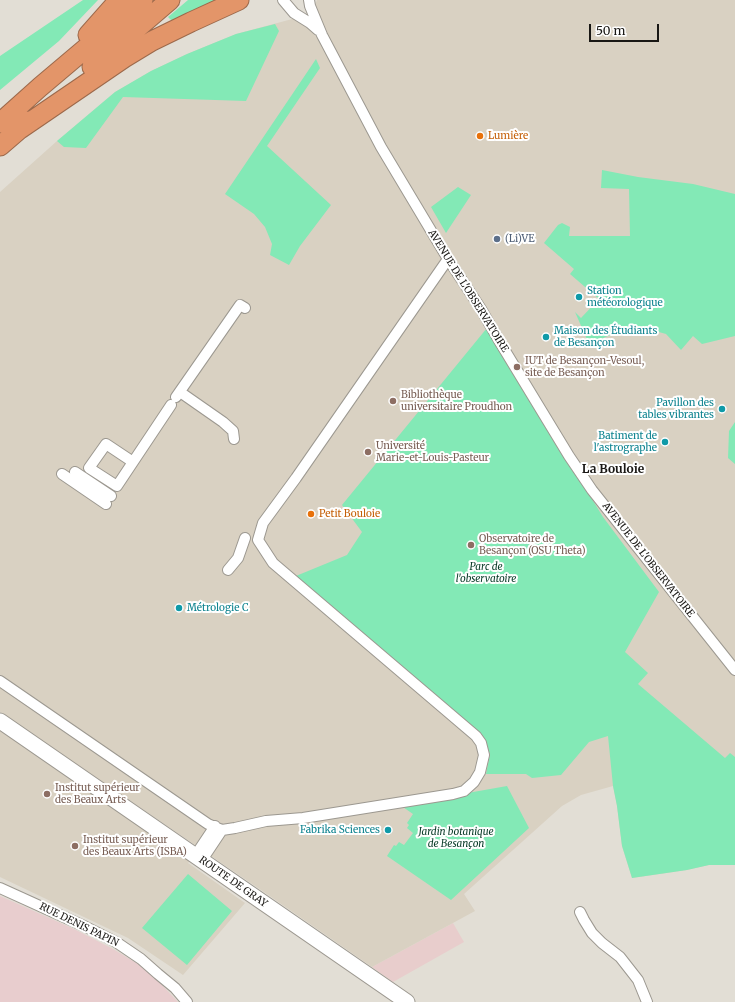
<!DOCTYPE html>
<html>
<head>
<meta charset="utf-8">
<style>
  body { margin:0 }
  #map { position:relative; width:735px; height:1002px; overflow:hidden; background:#e2ded5; font-family:Merriweather,serif }
  canvas { display:block }
  .scale { position:absolute; left:589px; top:24px; width:70px; height:18px; box-sizing:border-box; border:2px solid #191714; border-top:0; padding-left:5px; font-size:12px; line-height:14px; white-space:nowrap; color:#191714; -webkit-text-stroke:3px #fff; paint-order:stroke }
</style>
</head>
<body>
<div id="map">
<canvas width="735" height="1002"></canvas>
<div class="scale">50 m</div>
</div>
<script>
const ctx = document.querySelector('canvas').getContext('2d');
ctx.lineJoin = 'round';
function fill(path, color) { ctx.fillStyle = color; ctx.fill(path, 'evenodd'); }
const shape = rows => new Path2D(rows.map(r => 'M' + r).join(''));
function stroke(path, color, width, dash) { ctx.strokeStyle = color; ctx.lineWidth = width; ctx.lineCap = dash ? 'butt' : 'round'; ctx.setLineDash(dash || []); ctx.stroke(path); }
function drawText(font, color, halo, rows, align = 'center') {
  ctx.font = font + ' Merriweather,serif'; ctx.lineWidth = 4; ctx.setLineDash([]); ctx.textBaseline = 'middle'; ctx.strokeStyle = halo; ctx.fillStyle = color; for (const [text, x, y, turn = 0] of rows) {
    ctx.save(); ctx.translate(x, y); ctx.rotate((+turn || 0) * Math.PI / 180); ctx.textAlign = isNaN(turn) ? turn : align; if (halo) ctx.strokeText(text, 0, 0); ctx.fillText(text, 0, 0); ctx.restore();
  }
}
const commercial = shape([
  [453,923,464,942,393,982,372,967]
]);
const industrial = shape([
  [0,896,74,929,113,949,143,967,161,984,178,1002,0,1002]
]);
const built = shape([
  [317,0,735,0,735,865,709,865,687,870,632,878,622,846,617,806,613,786,581,795,562,806,464,894,475,911,372,967,261,890,0,712,0,192,57,141,115,92,151,71,187,54,236,34,296,18,308,20],
  [0,728,190,861,188,863,245,903,183,975,128,938,0,877]
]);
const green = shape([
  [83,0,98,0,59,41,0,90,0,56],
  [188,0,219,0,172,21,168,17],
  [275,24,279,31,246,101,123,97,86,148,64,147,57,141,115,92,151,71,187,54,236,34],
  [316,59,320,68,267,146,331,205,300,246,289,265,270,255,272,244,265,227,254,214,225,194],
  [602,170,638,177,693,184,735,194,735,336,702,344,693,336,681,350,666,334,634,325,589,344,575,312,581,318,599,299,570,274,574,269,544,243,558,225,562,223,570,227,569,236,630,236,629,189,601,188],
  [458,187,471,195,446,233,431,207],
  [487,328,603,517,659,592,625,652,648,673,638,684,725,758,730,753,735,757,735,865,709,865,687,870,632,878,622,846,617,806,613,786,608,736,589,742,561,775,532,778,526,774,486,774,490,754,485,742,291,578,347,555,362,532,342,505],
  [735,422,735,464,728,458,729,431],
  [507,786,529,828,451,900,387,856,394,845,396,846,399,842,404,845,413,833,407,828,409,825,407,823,413,814,400,805],
  [188,874,232,911,187,965,142,928]
]);
const street = shape([
  [283,0,294,13,310,23,318,30],
  [309,0,310,6,322,35,381,147,448,259,481,309,501,344,569,456,592,490,735,670],
  [180,392,223,422,233,431,234,439],
  [176,397,240,305,245,308],
  [133,462,106,444,89,468,117,486,171,405],
  [75,472,111,496],
  [62,474,106,504],
  [228,570,238,558,245,538],
  [0,681,208,824,222,830,235,828,266,821,303,818,453,794,464,791,474,782,480,772,484,755,481,743,476,736,273,563,258,540,263,523,296,478,448,259],
  [199,850,215,826],
  [202,860,222,830],
  [0,888,86,927,116,942,141,959,158,974,175,988,187,1002],
  [580,912,584,920,592,933,602,943,620,957,638,980,647,1002]
]);
const secondary = shape([
  [0,721,407,1002]
]);
const highway = shape([
  [88,35,119,0],
  [92,67,170,0],
  [0,123,40,87,143,0],
  [20,129,124,58,152,41,191,22,239,0],
  [0,146,29,121]
]);
const markers = [
  [480,136,4,"#e8710a"],
  [497,239,4,"#5c6f8a"],
  [579,297,4,"#0f9aa8"],
  [546,337,4,"#0f9aa8"],
  [517,367,4,"#8d6e63"],
  [393,401,4,"#8d6e63"],
  [722,409,4,"#0f9aa8"],
  [665,442,4,"#0f9aa8"],
  [368,452,4,"#8d6e63"],
  [311,514,4,"#e8710a"],
  [471,545,4,"#8d6e63"],
  [179,608,4,"#0f9aa8"],
  [47,794,4,"#8d6e63"],
  [388,830,4,"#0f9aa8"],
  [75,846,4,"#8d6e63"]
];
const foodNames = [
  ["Lumière",488,136],
  ["Petit Bouloie",319,514]
];
const serviceNames = [
  ["(Li)VE",505,239]
];
const streetNames = [
  ["AVENUE DE L'OBSERVATOIRE",468,291,58],
  ["AVENUE DE L'OBSERVATOIRE",648,560,52],
  ["ROUTE DE GRAY",233,882,35],
  ["RUE DENIS PAPIN",79,925,26]
];
const cultureNames = [
  ["Station",587,291],
  ["météorologique",587,303],
  ["Maison des Étudiants",554,331],
  ["de Besançon",554,343],
  ["Pavillon des",714,403,"right"],
  ["tables vibrantes",714,415,"right"],
  ["Batiment de",657,436,"right"],
  ["l'astrographe",657,448,"right"],
  ["Métrologie C",187,608],
  ["Fabrika Sciences",380,830,"right"]
];
const educationNames = [
  ["IUT de Besançon-Vesoul,",525,361],
  ["site de Besançon",525,373],
  ["Bibliothèque",401,395],
  ["universitaire Proudhon",401,407],
  ["Université",376,446],
  ["Marie-et-Louis-Pasteur",376,458],
  ["Observatoire de",479,539],
  ["Besançon (OSU Theta)",479,551],
  ["Institut supérieur",55,788],
  ["des Beaux Arts",55,800],
  ["Institut supérieur",83,840],
  ["des Beaux Arts (ISBA)",83,852]
];
const parkNames = [
  ["Parc de",486,567],
  ["l'observatoire",486,579],
  ["Jardin botanique",456,832],
  ["de Besançon",456,844]
];
const quarterNames = [
  ["La Bouloie",613,470]
];
fill(commercial, '#e8cdcc');
fill(industrial, '#e8cdce');
fill(built, '#d9d1c2');
fill(green, '#83e9b6');
stroke(street, '#9c9890', 12);
stroke(secondary, '#9c9890', 17);
stroke(highway, '#9c694b', 21);
stroke(street, '#fff', 10);
stroke(secondary, '#fff', 15);
stroke(highway, '#e39569', 19);
for (const [x, y, r, color] of markers) { const dot = new Path2D(); dot.arc(x, y, r, 0, 2 * Math.PI); ctx.fillStyle = color; ctx.fill(dot); stroke(dot, '#fff', 1.5); }
drawText('10px', '#c56008', '#fff', foodNames, 'left');
drawText('10px', '#4e5e75', '#fff', serviceNames, 'left');
drawText('10px', '#191714', '#fff', streetNames);
drawText('10px', '#0d838f', '#fff', cultureNames, 'left');
drawText('10px', '#785e54', '#fff', educationNames, 'left');
drawText('italic 10px', '#053824', '#fff', parkNames);
drawText('bold 12px', '#191714', '#fff', quarterNames);
</script>
</body>
</html>
